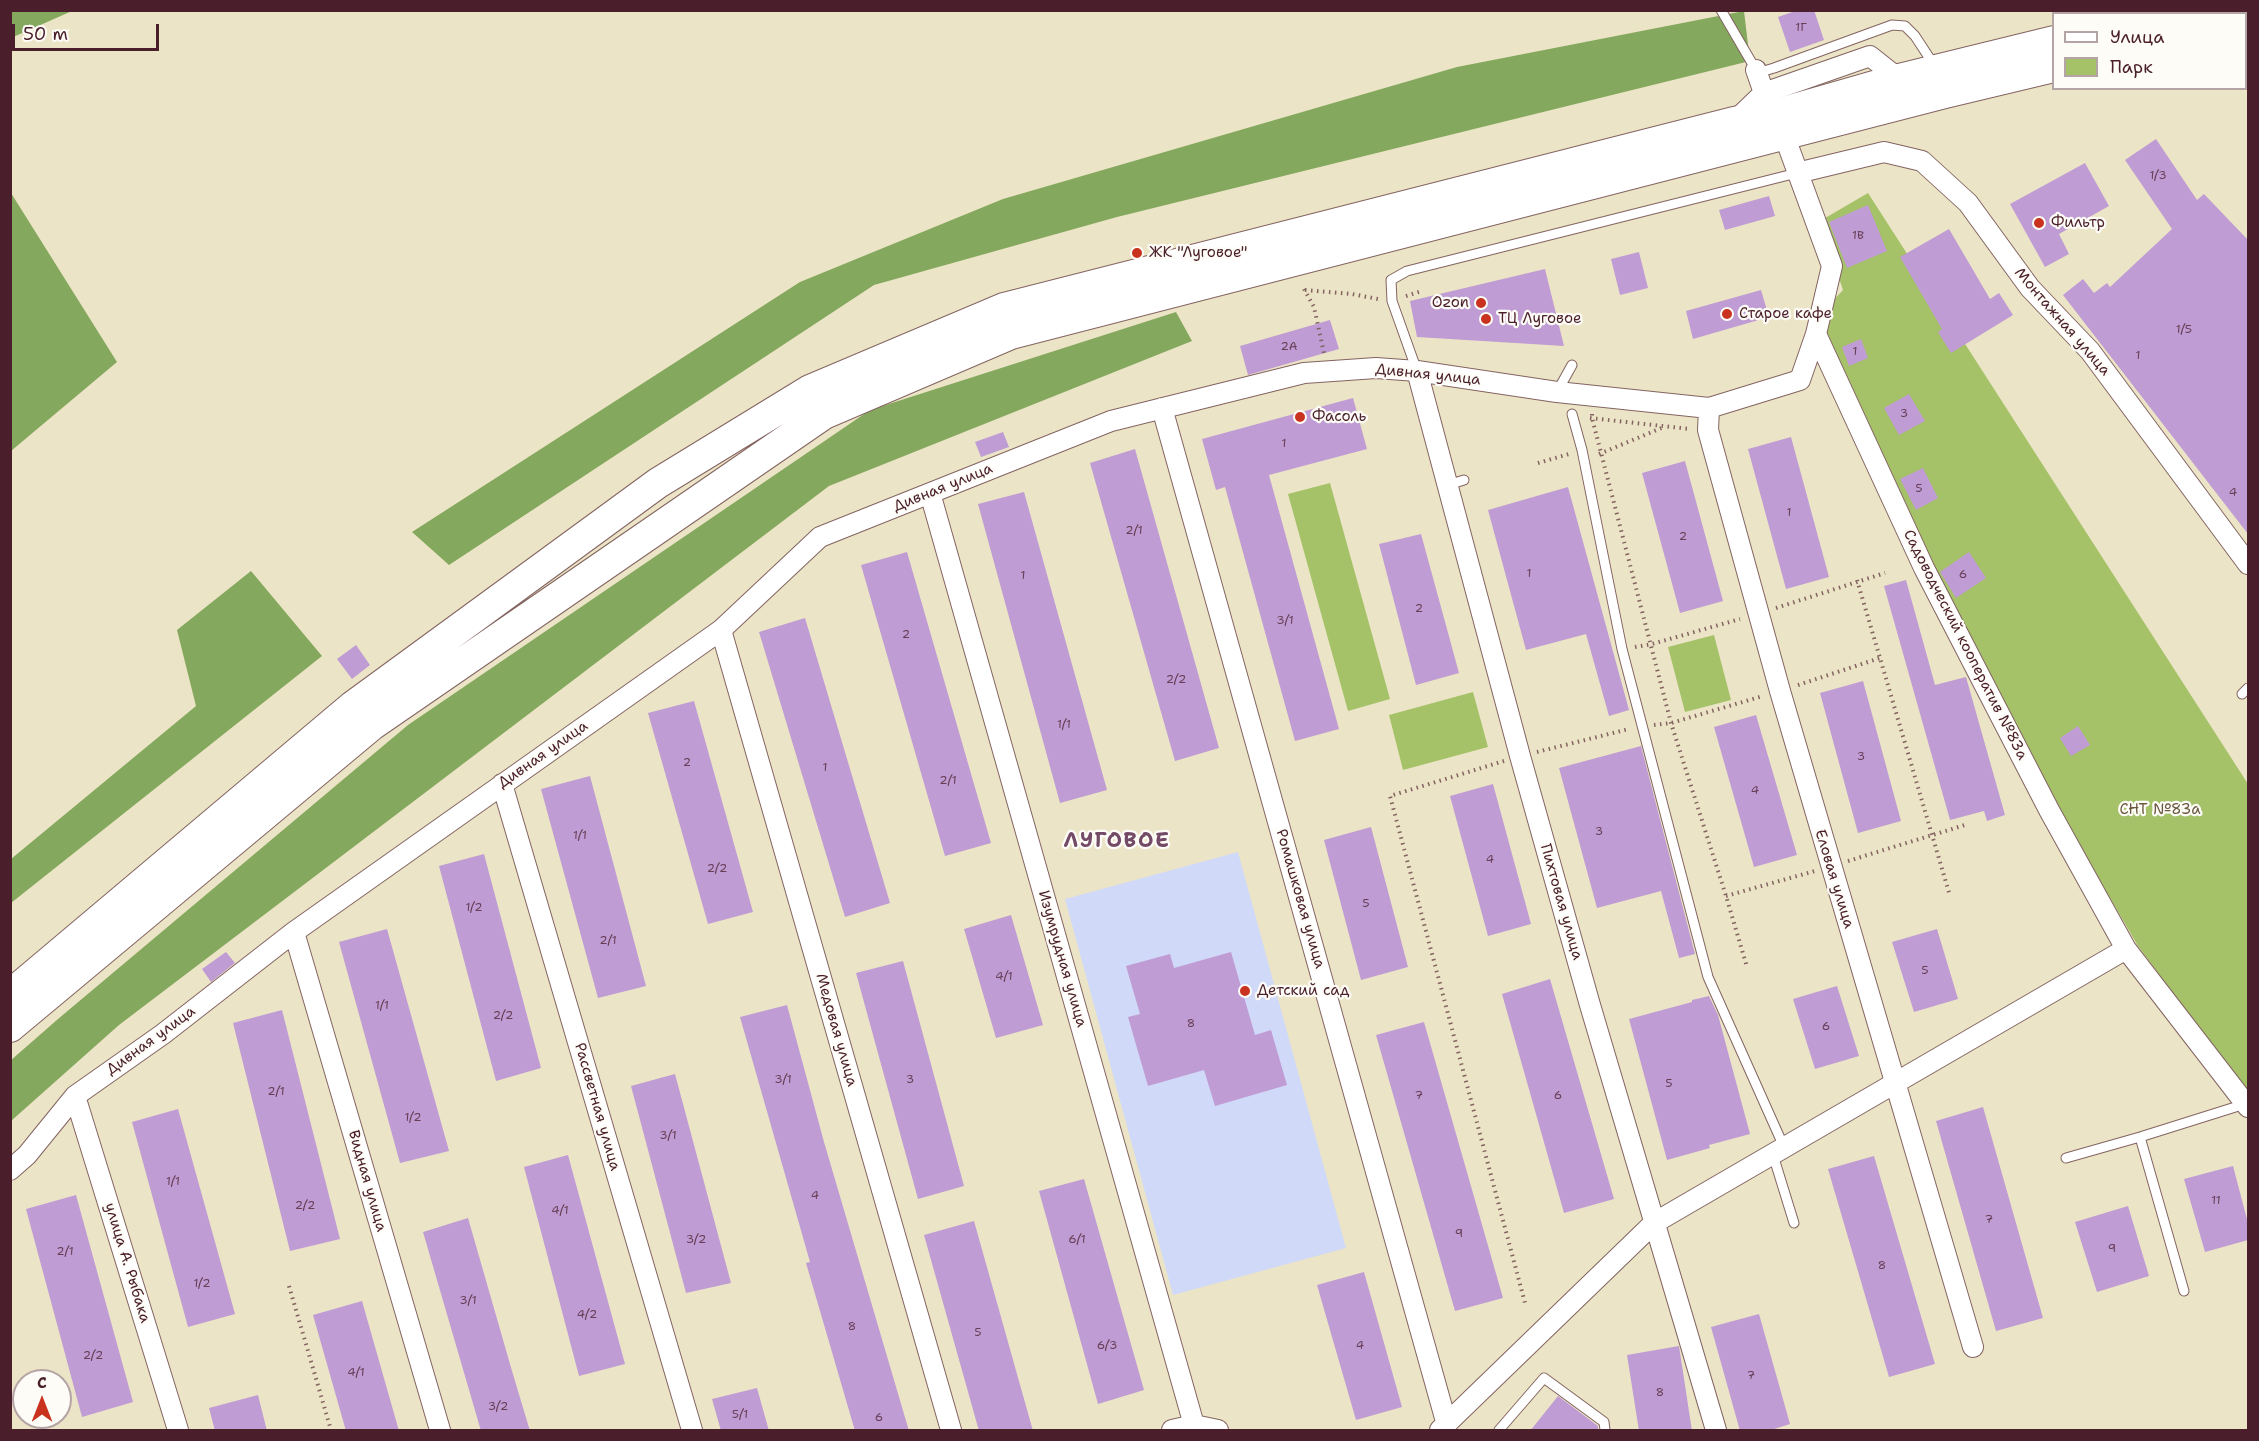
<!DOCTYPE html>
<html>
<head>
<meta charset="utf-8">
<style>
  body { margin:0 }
  #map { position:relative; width:2259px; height:1441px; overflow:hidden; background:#ece4c6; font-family:"Shantell Sans",sans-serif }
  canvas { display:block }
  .frame { position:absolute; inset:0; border:12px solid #4a1f2b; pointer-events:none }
  .legend { position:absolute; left:2052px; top:12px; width:195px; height:78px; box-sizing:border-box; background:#fdfcf7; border:2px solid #b5a4a5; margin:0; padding:8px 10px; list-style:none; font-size:18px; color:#4a1f2b }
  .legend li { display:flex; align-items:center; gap:12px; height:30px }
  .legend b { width:30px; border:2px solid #b5a4a5 }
  .north { position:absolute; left:12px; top:1369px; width:60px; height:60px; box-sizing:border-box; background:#fdfcf7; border:2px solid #b5a4a5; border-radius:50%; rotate:0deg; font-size:16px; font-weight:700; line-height:24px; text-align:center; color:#4a1f2b }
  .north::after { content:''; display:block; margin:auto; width:21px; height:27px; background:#c8321e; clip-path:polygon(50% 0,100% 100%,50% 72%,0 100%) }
  .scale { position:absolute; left:12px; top:24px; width:147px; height:27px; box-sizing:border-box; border:3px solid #4a1f2b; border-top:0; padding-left:8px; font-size:18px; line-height:21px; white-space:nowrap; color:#4a1f2b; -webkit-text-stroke:4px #fdfcf7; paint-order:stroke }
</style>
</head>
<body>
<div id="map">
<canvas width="2259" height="1441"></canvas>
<div class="frame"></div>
<ul class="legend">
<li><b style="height:8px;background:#fff"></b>Улица</li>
<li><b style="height:16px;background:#a5c269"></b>Парк</li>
</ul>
<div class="north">С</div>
<div class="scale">50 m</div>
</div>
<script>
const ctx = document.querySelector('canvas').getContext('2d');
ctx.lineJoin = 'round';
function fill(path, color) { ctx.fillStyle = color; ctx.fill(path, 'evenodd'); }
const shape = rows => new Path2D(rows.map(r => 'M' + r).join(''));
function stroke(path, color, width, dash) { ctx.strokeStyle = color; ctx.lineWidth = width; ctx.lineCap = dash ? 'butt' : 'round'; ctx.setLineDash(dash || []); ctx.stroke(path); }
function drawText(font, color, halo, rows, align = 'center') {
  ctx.font = font + ' "Shantell Sans",sans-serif'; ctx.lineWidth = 4.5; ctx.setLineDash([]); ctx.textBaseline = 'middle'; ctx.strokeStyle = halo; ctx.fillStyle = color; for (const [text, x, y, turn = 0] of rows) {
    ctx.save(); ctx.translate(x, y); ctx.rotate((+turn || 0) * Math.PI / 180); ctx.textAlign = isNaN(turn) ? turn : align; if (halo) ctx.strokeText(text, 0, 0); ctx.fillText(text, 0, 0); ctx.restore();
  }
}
const built = shape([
  [1238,852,1346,1248,1173,1295,1065,899]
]);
const green = shape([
  [1868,193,2248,784,2248,1094,2138,946,2057,807,1929,569,1814,321,1843,290,1820,221],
  [1330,483,1390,699,1348,711,1288,494],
  [1714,635,1731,700,1685,712,1668,647],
  [1473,692,1488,747,1403,770,1389,715]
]);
const forest = shape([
  [11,10,72,10,72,11,11,38],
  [1744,11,1750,61,1117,217,874,285,449,565,412,532,800,282,1003,199,1457,67],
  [11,193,117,362,11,451,10,451],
  [1176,312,1192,341,829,486,119,1025,11,1121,10,1061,58,1019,408,725,870,410],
  [251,571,322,656,11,903,11,859,196,706,177,630]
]);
const building = shape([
  [1798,10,1814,10,1824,40,1790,52,1778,17],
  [2156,139,2197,200,2204,194,2248,240,2248,534,2063,295,2083,279,2094,293,2107,283,2110,287,2172,229,2125,160],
  [2085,163,2109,206,2059,234,2069,254,2045,267,2010,204],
  [1769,196,1775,216,1725,230,1719,210],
  [1868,205,1887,251,1847,268,1829,222],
  [1949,229,1990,299,1999,293,2013,315,1951,353,1938,332,1942,329,1900,257],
  [1639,252,1648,288,1620,295,1611,259],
  [1545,269,1564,346,1417,337,1410,301],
  [1761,290,1769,317,1693,339,1686,311],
  [1330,320,1339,349,1248,375,1240,346],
  [1861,339,1868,358,1849,366,1842,347],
  [1909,394,1925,421,1899,435,1884,408],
  [1353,398,1367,449,1269,475,1339,729,1295,741,1225,487,1216,490,1202,439],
  [1003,432,1009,447,981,457,975,442],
  [1791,437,1829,577,1786,589,1748,449],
  [1135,449,1219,748,1175,761,1090,463],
  [1685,461,1723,601,1680,613,1642,473],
  [1923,468,1938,498,1916,510,1900,479],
  [1568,487,1629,710,1609,716,1586,634,1526,650,1488,510],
  [1024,492,1107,790,1060,803,978,504],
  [1421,534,1459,673,1416,685,1379,544],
  [907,552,991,843,945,856,861,565],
  [1969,552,1986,578,1956,598,1940,572],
  [1906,580,1935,685,1966,677,2005,815,1987,821,1984,811,1950,820,1884,586],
  [805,618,890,903,845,917,759,632],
  [356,645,370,665,352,679,337,659],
  [1863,681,1901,821,1858,833,1820,693],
  [694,701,753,912,708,924,648,713],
  [1756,715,1797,855,1754,867,1714,727],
  [2078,726,2090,745,2071,756,2060,738],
  [1641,746,1695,954,1679,958,1661,891,1597,908,1559,768],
  [590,776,646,986,598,998,541,789],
  [1493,784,1531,924,1488,936,1450,796],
  [1371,827,1408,967,1361,980,1324,840],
  [484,854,541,1068,496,1081,439,866],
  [1011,915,1043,1025,996,1038,964,929],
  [387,929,449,1151,400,1163,339,942],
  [1937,929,1958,999,1914,1012,1892,942],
  [226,952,235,963,211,982,202,969],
  [1231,952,1255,1035,1271,1030,1287,1085,1215,1106,1204,1070,1148,1086,1128,1017,1140,1014,1126,966,1170,954,1174,968],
  [903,961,964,1186,918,1199,856,973],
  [1550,979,1614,1199,1564,1213,1502,994],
  [1837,986,1859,1056,1815,1069,1793,999],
  [1709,996,1718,1015,1750,1134,1709,1145,1710,1148,1667,1160,1629,1019,1692,1002,1692,1000],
  [787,1005,824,1142,909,1431,855,1431,806,1263,810,1262,740,1017],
  [282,1010,340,1239,290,1251,233,1023],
  [1424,1022,1503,1298,1455,1311,1376,1035],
  [675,1074,731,1283,686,1293,631,1086],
  [1983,1107,2043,1318,1996,1331,1936,1121],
  [178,1109,235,1314,188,1327,132,1122],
  [568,1155,625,1364,579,1376,524,1167],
  [1874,1156,1935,1364,1889,1377,1828,1169],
  [2233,1166,2248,1223,2248,1240,2205,1252,2184,1179],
  [1084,1179,1144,1390,1098,1404,1039,1191],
  [76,1195,133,1402,82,1417,26,1209],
  [2128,1206,2149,1276,2097,1292,2075,1222],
  [468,1218,512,1371,530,1431,481,1431,423,1232],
  [974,1221,1033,1431,979,1431,924,1235],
  [1364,1272,1402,1407,1356,1420,1317,1285],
  [362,1301,399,1431,346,1431,313,1315],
  [1759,1314,1790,1424,1768,1431,1740,1431,1711,1327],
  [1679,1346,1692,1431,1639,1431,1627,1355],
  [757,1388,769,1431,721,1431,712,1399],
  [258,1395,267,1431,215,1431,209,1408],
  [1558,1396,1598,1426,1598,1431,1530,1431]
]);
const path = shape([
  [1304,289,1314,307,1324,353],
  [1305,290,1352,294,1378,299],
  [1406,296,1422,291],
  [1592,414,1592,418,1671,723,1726,896,1747,967],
  [1590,418,1690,429],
  [1599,454,1664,427],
  [1538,463,1569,454],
  [1857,580,1950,896],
  [1776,608,1885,573],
  [1635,647,1652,644,1740,619],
  [1798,685,1880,658],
  [1654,725,1671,723,1763,696],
  [1537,752,1629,729],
  [1504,761,1390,796,1525,1303],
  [1848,861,1965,825],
  [1726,896,1815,871],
  [289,1286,331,1430]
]);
const service = shape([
  [1721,10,1756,70,1764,71,1774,68,1892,25,1905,26,1915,36,1934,65],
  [2246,54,2248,55],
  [1417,371,1392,301,1391,280,1407,271,1797,173],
  [1557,392,1572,365],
  [1572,414,1582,450,1622,649,1708,977,1784,1147],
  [1448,485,1464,480],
  [2242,694,2248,688],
  [2140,1137,2184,1291],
  [1773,1155,1794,1223],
  [2066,1158,2140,1137,2245,1104],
  [1499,1430,1544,1378,1604,1422,1605,1430]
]);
const minor = shape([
  [1756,70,1764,93],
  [1736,120,1764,93,1870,56,1899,79],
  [1797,173,1884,152,1922,161,1968,203,2030,288,2090,351,2248,564],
  [1816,334,1924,568,2049,810,2126,949],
  [1417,371,1520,756,1590,1005,1716,1430],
  [1162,408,1447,1425],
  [1709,408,1708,430,1780,691,1973,1347],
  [930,493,1194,1425],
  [721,630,951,1430],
  [502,784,692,1430],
  [294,932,440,1430],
  [75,1096,178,1430],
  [10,1170,27,1155,75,1096,163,1034,294,932,721,630,820,537,1111,421,1304,373,1376,368,1417,371,1557,392,1709,408,1800,380,1816,334,1832,266,1780,124],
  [1172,1430,1194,1425,1218,1430],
  [1440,1430,1654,1223,2126,949,2248,1107]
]);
const primary = shape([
  [2167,14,2180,10],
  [2246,22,2248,21],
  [10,995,353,706,658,483,810,390,1004,308,1734,122,1777,114,1899,79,2054,41],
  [10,1027,372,725,824,414,1011,334,1945,93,2054,67]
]);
const markers = [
  [2039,223,6,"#c8321e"],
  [1137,253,6,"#c8321e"],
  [1481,303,6,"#c8321e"],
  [1727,314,6,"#c8321e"],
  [1486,319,6,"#c8321e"],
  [1300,417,6,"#c8321e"],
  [1245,991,6,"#c8321e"]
];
const numberNames = [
  ["1Г",1801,28],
  ["1/3",2158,176],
  ["1В",1858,236],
  ["1/5",2184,330],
  ["2А",1289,347],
  ["1",1855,352],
  ["1",2138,356],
  ["3",1904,414],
  ["1",1284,444],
  ["5",1919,489],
  ["4",2233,493],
  ["1",1789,513],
  ["2/1",1134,531],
  ["2",1683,537],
  ["1",1529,574],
  ["6",1963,575],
  ["1",1023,576],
  ["2",1419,609],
  ["3/1",1285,621],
  ["2",906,635],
  ["2/2",1176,680],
  ["1/1",1064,725],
  ["3",1861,757],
  ["2",687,763],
  ["1",825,768],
  ["2/1",948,781],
  ["4",1755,791],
  ["3",1599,832],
  ["1/1",580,836],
  ["4",1490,860],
  ["2/2",717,869],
  ["5",1366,904],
  ["1/2",474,908],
  ["2/1",608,941],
  ["5",1925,971],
  ["4/1",1004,977],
  ["1/1",382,1006],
  ["2/2",503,1016],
  ["8",1191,1024],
  ["6",1826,1027],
  ["3/1",783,1080],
  ["3",910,1080],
  ["5",1669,1084],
  ["2/1",276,1092],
  ["7",1419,1096],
  ["6",1558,1096],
  ["1/2",413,1118],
  ["3/1",668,1136],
  ["1/1",173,1182],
  ["4",815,1196],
  ["11",2216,1201],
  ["2/2",305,1206],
  ["4/1",560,1211],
  ["7",1989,1220],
  ["9",1459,1234],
  ["3/2",696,1240],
  ["6/1",1077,1240],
  ["9",2112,1249],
  ["2/1",65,1252],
  ["8",1882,1266],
  ["1/2",202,1284],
  ["3/1",468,1301],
  ["4/2",587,1315],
  ["8",852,1327],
  ["5",978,1333],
  ["6/3",1107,1346],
  ["4",1360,1346],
  ["2/2",93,1356],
  ["4/1",356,1373],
  ["7",1751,1376],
  ["8",1660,1393],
  ["3/2",498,1407],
  ["5/1",740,1415],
  ["6",879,1418]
];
const poiNames = [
  ["Фильтр",2051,223],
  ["ЖК \"Луговое\"",1149,253],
  ["Ozon",1469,303,"right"],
  ["Старое кафе",1739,314],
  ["ТЦ Луговое",1498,319],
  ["Фасоль",1312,417],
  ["Детский сад",1257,991]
];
const streetNames = [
  ["Монтажная улица",2062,322,49],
  ["Дивная улица",1428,375,6],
  ["Дивная улица",943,488,-22],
  ["Садоводческий кооператив №83а",1965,645,63],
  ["Дивная улица",543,755,-35],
  ["Еловая улица",1834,879,73],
  ["Ромашковая улица",1300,899,74],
  ["Пихтовая улица",1561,902,74],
  ["Изумрудная улица",1062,959,74],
  ["Медовая улица",836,1030,74],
  ["Дивная улица",151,1041,-36],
  ["Рассветная улица",597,1107,74],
  ["Видная улица",367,1181,74],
  ["улица А. Рыбака",127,1263,73]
];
const parkNames = [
  ["СНТ №83а",2160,810]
];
const districtNames = [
  ["ЛУГОВОЕ",1117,842]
];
fill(built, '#d1d9f9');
fill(green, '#a5c269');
fill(forest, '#84a85d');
fill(building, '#bf9cd4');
stroke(service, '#836461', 11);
stroke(minor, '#836461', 22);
stroke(primary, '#836461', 32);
stroke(path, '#836461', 4, [1.5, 4.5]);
stroke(service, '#fff', 9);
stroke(minor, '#fff', 20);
stroke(primary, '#fff', 30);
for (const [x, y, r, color] of markers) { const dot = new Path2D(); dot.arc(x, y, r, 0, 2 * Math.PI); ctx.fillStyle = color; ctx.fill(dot); stroke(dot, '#fdfcf7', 2); }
drawText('12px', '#673e55', null, numberNames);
drawText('15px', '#4a1f2b', '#fdfcf7', poiNames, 'left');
drawText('15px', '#4a1f2b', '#fdfcf7', streetNames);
drawText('15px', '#6a5841', '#fdfcf7', parkNames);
ctx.letterSpacing = '1.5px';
drawText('bold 21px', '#734b66', '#fdfcf7', districtNames);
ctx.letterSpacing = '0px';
</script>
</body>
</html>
